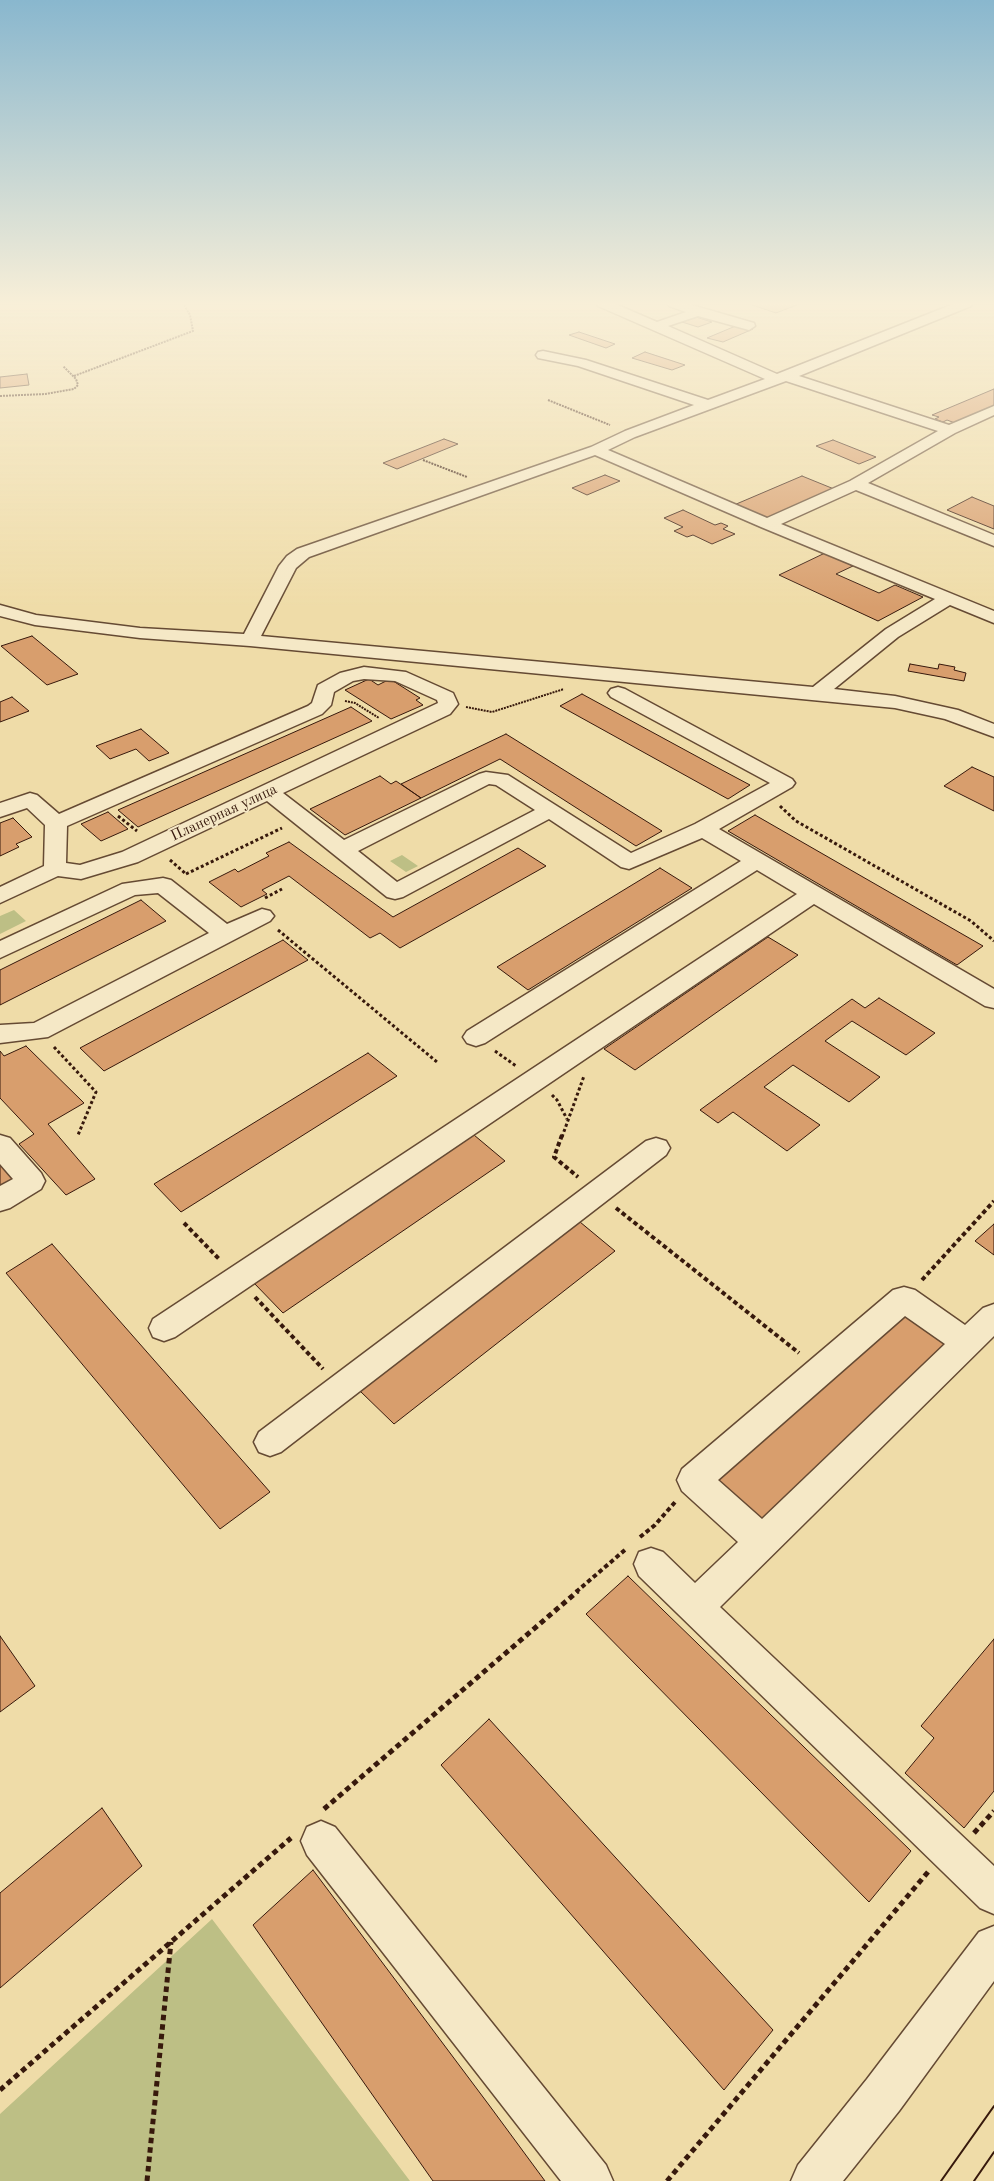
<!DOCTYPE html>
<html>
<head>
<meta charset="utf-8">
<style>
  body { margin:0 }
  canvas { display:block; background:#efdca8 }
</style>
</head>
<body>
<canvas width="994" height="2181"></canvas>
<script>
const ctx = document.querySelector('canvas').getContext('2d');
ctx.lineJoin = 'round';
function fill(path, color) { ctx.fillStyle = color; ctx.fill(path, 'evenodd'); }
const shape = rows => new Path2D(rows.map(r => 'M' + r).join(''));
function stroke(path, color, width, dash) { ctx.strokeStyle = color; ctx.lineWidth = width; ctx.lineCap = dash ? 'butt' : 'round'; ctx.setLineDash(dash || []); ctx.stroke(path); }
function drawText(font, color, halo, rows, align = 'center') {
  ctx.font = font + ' "Old Standard TT",serif'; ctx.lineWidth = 4; ctx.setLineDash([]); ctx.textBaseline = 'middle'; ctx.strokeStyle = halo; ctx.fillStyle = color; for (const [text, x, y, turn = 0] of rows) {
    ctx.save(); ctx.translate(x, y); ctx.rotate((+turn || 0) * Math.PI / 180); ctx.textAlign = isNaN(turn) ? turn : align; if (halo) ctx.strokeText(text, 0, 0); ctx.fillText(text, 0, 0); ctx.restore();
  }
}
const green = shape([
  [402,855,418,866,406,872,390,861],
  [14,910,26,921,0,934,0,916],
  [212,1919,410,2181,0,2181,0,2114]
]);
const building = shape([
  [756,303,802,303,776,313,752,305,756,303],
  [696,317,712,322,698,327,682,322,696,317],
  [738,325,753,329,723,342,707,338,738,325],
  [579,332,615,344,606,348,569,335,579,332],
  [645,352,685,365,672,370,632,358,645,352],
  [27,374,29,385,0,388,0,377,27,374],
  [994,389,994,406,955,423,947,420,943,422,935,419,939,417,932,415,994,389],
  [444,439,458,444,397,469,383,463,444,439],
  [833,440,876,457,859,464,816,446,833,440],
  [605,475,620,481,587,495,572,488,605,475],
  [802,476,834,489,767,519,734,505,802,476],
  [972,497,994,506,994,529,947,510,972,497],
  [683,510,715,525,721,523,728,526,723,529,735,534,712,544,693,535,687,537,674,531,683,527,664,518,683,510],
  [825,553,853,566,836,574,879,593,895,585,923,597,878,621,779,575,825,553],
  [32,636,78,674,47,685,1,646,32,636],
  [910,664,938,669,939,664,955,667,954,670,966,673,964,681,908,671,910,664],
  [369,679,378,685,390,679,420,698,416,700,423,705,391,719,345,690,369,679],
  [582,694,720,769,750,785,728,799,560,706,582,694],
  [12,697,29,711,0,722,0,702,12,697],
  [351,707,372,721,138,827,118,810,351,707],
  [141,729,169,753,149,761,136,749,110,759,96,746,141,729],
  [506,734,662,831,636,846,500,759,421,798,401,784,506,734],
  [972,767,994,777,994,811,944,786,972,767],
  [380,776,391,784,396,781,421,798,345,835,310,809,380,776],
  [108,812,128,829,101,841,81,824,108,812],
  [755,815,983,946,957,965,728,831,755,815],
  [13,818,32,837,16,844,19,847,0,856,0,823,13,818],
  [289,842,393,917,518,848,546,866,400,948,380,933,370,938,289,876,262,890,267,894,241,907,209,882,235,869,238,872,269,856,266,853,289,842],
  [660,868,692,888,528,990,497,967,660,868],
  [141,900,166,921,0,1005,0,970,141,900],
  [768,937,798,955,635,1070,604,1049,768,937],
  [283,940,308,960,104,1071,80,1048,283,940],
  [879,998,935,1033,906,1055,852,1021,825,1041,880,1077,849,1102,793,1065,764,1087,820,1125,787,1151,733,1112,718,1123,700,1110,852,999,865,1008,879,998],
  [26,1046,84,1103,48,1124,95,1179,66,1195,19,1144,34,1134,0,1098,0,1051,4,1056,26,1046],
  [368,1053,397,1076,181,1212,154,1184,368,1053],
  [474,1135,505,1161,283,1313,253,1282,474,1135],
  [0,1162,18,1184,0,1194,0,1162],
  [580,1222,615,1251,394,1424,359,1390,580,1222],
  [994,1224,994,1255,975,1241,994,1224],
  [52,1244,270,1492,220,1529,6,1273,52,1244],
  [906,1309,954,1345,767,1524,718,1480,906,1309],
  [628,1576,911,1851,869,1902,586,1614,628,1576],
  [0,1636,35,1686,0,1712,0,1636],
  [994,1639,994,1791,964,1828,905,1773,934,1738,921,1726,994,1639],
  [489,1719,773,2030,724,2090,441,1765,489,1719],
  [102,1808,142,1866,0,1988,0,1893,102,1808],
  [313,1870,489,2105,545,2181,433,2181,253,1925,313,1870]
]);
const pathFar3 = shape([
  [74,376,193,331,190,315,183,303],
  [0,396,45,394,74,389,78,385,76,379,63,366],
  [548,400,610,425],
  [423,460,467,477],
  [345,701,355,703,379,718],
  [466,707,492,712,564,689]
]);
const pathFar2 = shape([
  [780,806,796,821,971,921,994,941],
  [118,816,137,831],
  [170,860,186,874],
  [186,874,282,828],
  [265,898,282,889],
  [278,930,437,1062],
  [54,1047,96,1092,78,1135],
  [495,1051,516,1066],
  [552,1095,557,1100,567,1119],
  [562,1137,584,1076]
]);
const pathFar1 = shape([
  [562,1135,554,1157,578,1177],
  [616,1208,799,1353],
  [184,1223,220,1260],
  [922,1280,994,1201],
  [255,1297,323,1369],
  [640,1537,655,1525,676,1501],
  [576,1592,626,1549]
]);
const path = shape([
  [324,1809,578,1591],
  [974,1833,994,1811],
  [0,2090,291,1838],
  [147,2181,171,1942],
  [667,2181,928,1872]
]);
const minor = shape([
  [596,303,613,303,657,322,686,312,669,306,667,303,685,303,754,323,755,326,749,330,698,316,668,326,777,374,956,303,973,303,971,306,799,376,949,425,994,406,994,415,955,433,868,483,994,535,994,546,856,490,781,524,994,611,994,623,950,605,898,637,834,689,895,696,958,710,994,724,994,737,945,719,895,708,250,646,140,638,35,625,0,616,0,605,36,615,140,628,244,634,279,566,287,556,297,549,591,447,625,431,694,405,578,366,538,358,536,355,538,352,543,351,586,360,708,400,765,379,598,306,596,303],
  [786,381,938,431,850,481,767,518,608,450,635,437,786,381],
  [595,455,761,527,935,599,886,629,813,687,261,636,296,568,309,557,595,455],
  [364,667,406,672,453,693,458,704,450,714,283,793,344,840,479,774,486,772,508,775,631,853,695,824,770,783,611,697,608,693,611,689,618,687,625,689,792,779,795,783,792,787,719,829,994,989,994,1008,985,1006,814,904,175,1337,164,1341,153,1337,149,1328,153,1319,797,894,757,870,485,1043,476,1046,467,1043,463,1037,467,1031,741,861,702,838,629,869,621,867,549,819,403,897,395,899,387,897,267,801,138,862,81,879,58,876,0,903,0,887,44,866,45,825,27,808,0,817,0,803,30,793,37,795,59,814,308,706,312,703,318,685,340,673,364,667],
  [364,679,395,681,437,700,438,703,122,852,80,865,66,863,67,826,322,714,331,705,334,692,353,681,364,679],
  [489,784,496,785,535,810,397,882,358,851,489,784],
  [163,878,171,880,227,924,262,909,270,911,274,916,270,921,48,1037,0,1043,0,1025,34,1023,209,933,158,893,135,895,0,958,0,941,122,884,163,878],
  [0,1135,10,1138,41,1173,45,1181,41,1189,10,1208,0,1211,0,1186,13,1179,0,1164,0,1135],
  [656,1138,666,1141,670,1148,666,1155,281,1452,270,1456,259,1452,254,1442,259,1432,646,1141,656,1138],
  [904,1287,915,1290,965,1325,983,1308,994,1304,994,1336,720,1607,994,1866,994,1914,980,1908,639,1576,634,1564,639,1552,651,1548,663,1552,695,1583,738,1542,682,1491,677,1480,682,1469,893,1290,904,1287],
  [905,1316,945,1344,762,1519,718,1480,905,1316],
  [321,1821,335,1827,606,2165,613,2181,561,2181,307,1855,301,1841,307,1827,321,1821],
  [994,1926,994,1981,899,2111,843,2181,791,2181,798,2165,867,2079,979,1932,994,1926]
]);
const tram = shape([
  [941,2181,994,2106],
  [974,2181,994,2152]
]);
const streetNames = [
  ["Планерная улица",224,813,-25]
];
fill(green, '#bdbf85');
fill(building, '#d89e6d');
stroke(building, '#37190c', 1);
stroke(minor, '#654a33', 3);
stroke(pathFar3, '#37190c', 2, [2, 1]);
stroke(pathFar2, '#37190c', 3, [3, 2.5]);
stroke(pathFar1, '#37190c', 4, [4.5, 3]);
stroke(path, '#37190c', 5, [5.5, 4]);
fill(minor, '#f5e8c6');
stroke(tram, '#37190c', 2);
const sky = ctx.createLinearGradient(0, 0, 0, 608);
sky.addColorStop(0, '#89b7ce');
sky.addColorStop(0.5, '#f8efd8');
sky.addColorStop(1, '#f8efd800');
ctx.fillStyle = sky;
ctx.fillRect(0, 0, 994, 608);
drawText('15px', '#37190c', '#f5e8c6', streetNames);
</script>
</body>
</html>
